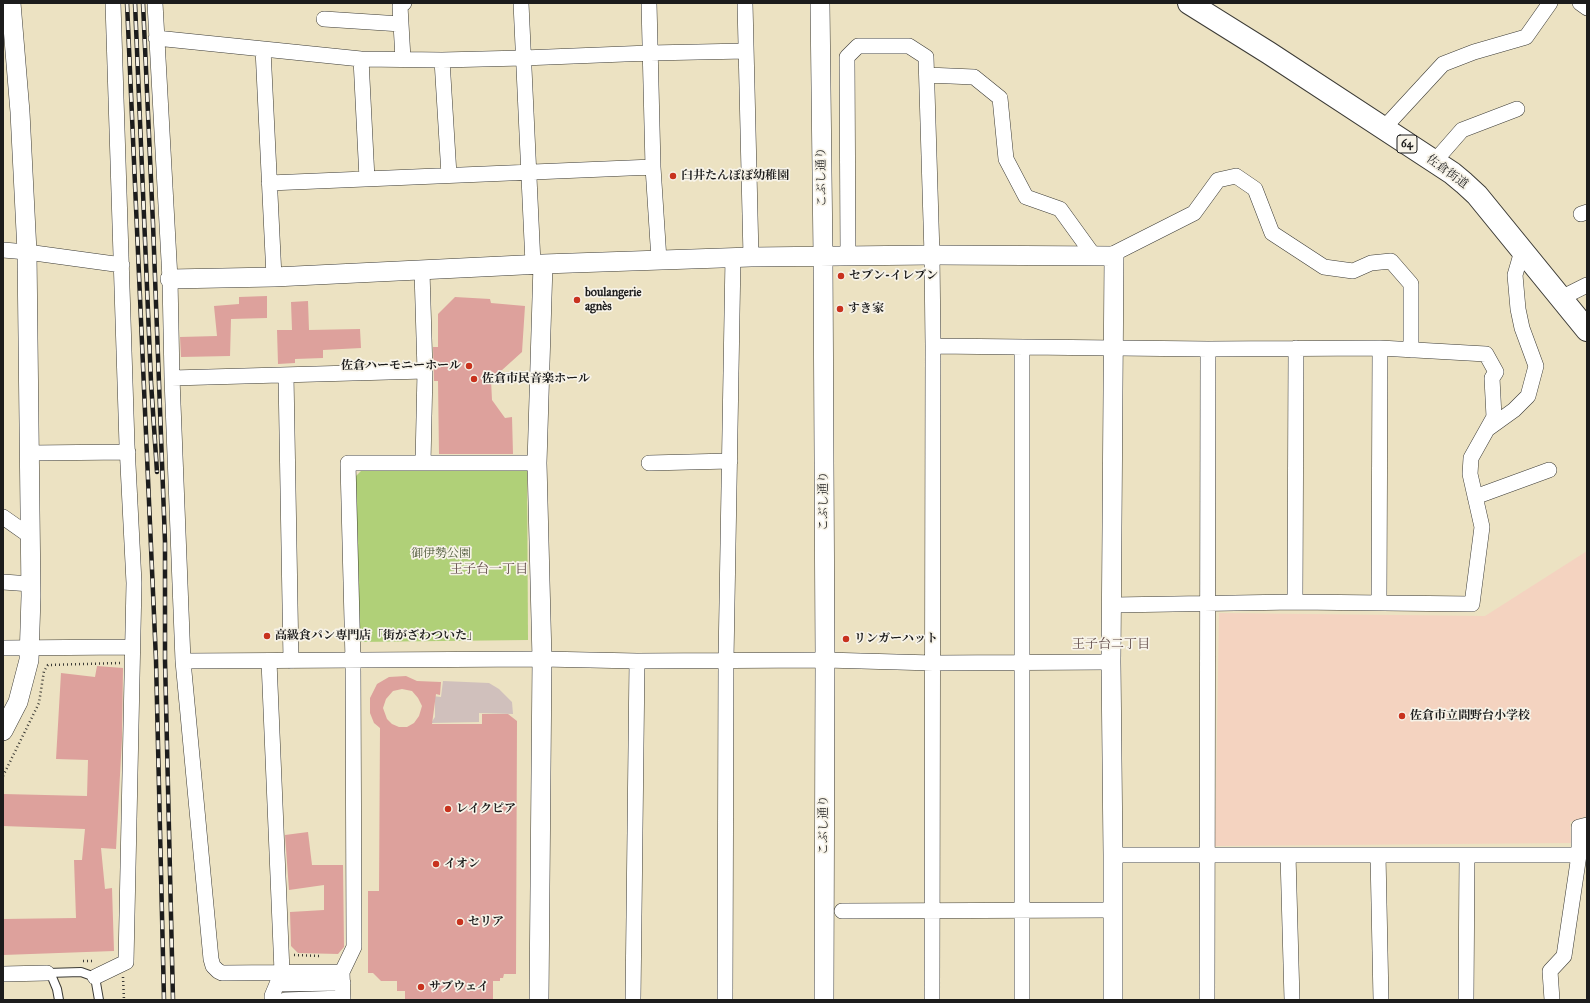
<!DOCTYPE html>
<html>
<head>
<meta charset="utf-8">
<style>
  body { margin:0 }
  #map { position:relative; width:1590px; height:1003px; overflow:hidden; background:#ece2c2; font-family:"IM FELL Great Primer",serif }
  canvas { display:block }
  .frame { position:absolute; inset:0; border:4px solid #1c1c1c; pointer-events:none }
</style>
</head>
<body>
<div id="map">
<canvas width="1590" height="1003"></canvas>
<div class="frame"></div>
</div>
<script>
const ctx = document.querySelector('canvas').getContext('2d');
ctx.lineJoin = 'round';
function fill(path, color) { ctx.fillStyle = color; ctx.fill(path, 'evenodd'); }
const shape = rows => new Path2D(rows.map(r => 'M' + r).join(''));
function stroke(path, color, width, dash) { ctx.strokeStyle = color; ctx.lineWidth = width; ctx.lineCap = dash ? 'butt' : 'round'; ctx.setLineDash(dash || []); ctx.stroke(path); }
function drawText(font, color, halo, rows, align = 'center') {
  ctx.font = font + ' "IM FELL Great Primer","Noto Serif JP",serif'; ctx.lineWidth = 3.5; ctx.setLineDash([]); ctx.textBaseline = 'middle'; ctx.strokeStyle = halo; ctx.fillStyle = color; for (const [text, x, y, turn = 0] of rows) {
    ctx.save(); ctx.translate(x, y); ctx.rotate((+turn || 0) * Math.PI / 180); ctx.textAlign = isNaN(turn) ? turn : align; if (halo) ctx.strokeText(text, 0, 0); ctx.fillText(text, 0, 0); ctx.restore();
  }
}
const built = shape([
  [1587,551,1587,816,1570,822,1571,843,1215,846,1219,613,1485,616]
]);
const industrial = shape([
  [443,681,489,683,499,689,512,702,513,714,479,713,479,722,431,723,435,717,435,703,433,696,441,697]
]);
const green = shape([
  [527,467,528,640,357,642,354,478,362,470]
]);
const building = shape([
  [267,296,267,318,231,319,230,356,181,357,180,337,217,336,214,306,239,304,239,297],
  [455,297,490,299,491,303,525,306,522,352,491,380,492,400,505,418,512,417,513,454,439,454,438,381,434,381,433,347,438,347,438,314],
  [308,301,309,330,360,329,361,348,323,350,323,358,295,359,295,363,278,364,277,330,292,330,291,302],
  [97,666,123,668,122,738,116,849,101,848,105,889,112,888,114,951,3,955,3,919,76,918,74,860,82,860,85,829,3,826,3,794,87,796,88,760,56,759,61,673,95,677],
  [406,676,417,681,441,682,440,695,436,694,432,724,482,724,482,714,508,714,517,721,516,974,504,974,503,978,500,978,500,981,493,981,493,999,405,1000,405,991,397,991,397,981,381,981,373,973,368,973,368,891,379,891,380,728,374,723,370,713,370,698,377,684,389,677],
  [402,689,412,691,418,698,422,706,419,716,414,723,407,727,399,727,392,724,387,719,383,708,386,699,393,691],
  [308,832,312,865,343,865,344,947,338,954,298,953,291,946,290,912,324,910,324,885,289,890,285,835]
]);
const path = shape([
  [3,776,39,703,44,671,48,665,120,663],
  [294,955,321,956],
  [83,961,94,961],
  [123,977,124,1000]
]);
const service = shape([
  [47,973,81,972,95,977,99,1000],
  [47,973,52,977,57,989,59,1000]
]);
const minor = shape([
  [155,3,170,279,172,378,183,661,211,959,213,966,218,971,222,973,342,972],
  [521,3,533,264],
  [649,3,653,167,659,260],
  [745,3,751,257],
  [1580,3,1587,8],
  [324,19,401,24],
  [156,38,361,59,442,60,523,58,650,53,746,51],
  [263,49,274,277],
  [361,59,367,179],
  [403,59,400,6,404,3],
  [442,60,449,175],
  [927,75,974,77,1000,98,1006,159,1026,197,1060,209,1094,256],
  [1383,129,1443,64,1474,52,1526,37,1550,3],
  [1434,162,1462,130,1517,109],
  [269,183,653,167],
  [1581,214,1587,212],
  [3,250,27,252,122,265],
  [848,256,847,57,858,46,909,46,926,57,932,255,933,346,932,1000],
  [1109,256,1194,213,1218,180,1236,176,1255,189,1272,233,1324,267,1353,271,1371,263,1391,261,1411,284,1411,350],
  [422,271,425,371,423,463],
  [1561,298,1587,285],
  [933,346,1208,349,1380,348,1486,354,1496,372,1492,378,1494,417,1471,458,1470,474,1482,527,1472,604,1295,602,1113,605],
  [286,375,291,661],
  [172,378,425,371],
  [1489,428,1514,410,1528,396,1536,366,1522,328,1518,309,1515,275,1522,251],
  [29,453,128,452],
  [649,463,730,461],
  [1475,497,1549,470],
  [3,517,30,536],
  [3,582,31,584],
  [1295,602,1296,348],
  [1379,602,1380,348],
  [3,648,131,647],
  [183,661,542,659,637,661,825,660,933,663,1111,662],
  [269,661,282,972,272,996,272,1000],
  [1113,855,1579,855],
  [1288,855,1292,1000],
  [1378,855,1381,1000],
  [842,911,1114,910],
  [3,974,47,973],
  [95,977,126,962,134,583,127,445,113,3],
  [278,984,343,983],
  [285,1000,343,998],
  [343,1000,342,972,354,947,353,661,348,463,537,463],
  [633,1000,637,661],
  [725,1000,726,660,733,257],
  [1022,1000,1022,347],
  [1207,1000,1208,349],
  [1466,1000,1467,855],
  [1552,1000,1550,971,1564,956,1579,855,1579,827,1587,825]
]);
const tertiary = shape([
  [820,3,823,256,825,660,824,1000],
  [170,279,274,277,543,264,751,257,932,255,1114,256,1111,662,1113,855,1113,1000],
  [3,731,18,702,29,660,31,596,27,252,20,112,11,3],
  [539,1000,542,659,537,463,543,264]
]);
const primary = shape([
  [1189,3,1269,53,1452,173,1464,183,1477,195,1587,330]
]);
const rail = shape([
  [127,3,156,660,164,1000],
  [135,3,151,382,157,472],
  [143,3,153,224,165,542,165,660,173,1000]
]);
const markers = [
  [673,176,4,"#c8321e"],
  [841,276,4,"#c8321e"],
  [577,300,4,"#c8321e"],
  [840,309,4,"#c8321e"],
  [469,366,4,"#c8321e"],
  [474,379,4,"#c8321e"],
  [267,636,4,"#c8321e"],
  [846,639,4,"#c8321e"],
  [1402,716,4,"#c8321e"],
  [448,809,4,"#c8321e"],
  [436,864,4,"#c8321e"],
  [460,922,4,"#c8321e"],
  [421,987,4,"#c8321e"]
];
const shields = [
  [1407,144,20]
];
const shieldNames = [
  ["64",1407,144]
];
const streetNames = [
  ["佐倉街道",1447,172,36],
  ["こぶし通り",822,177,-91],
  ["こぶし通り",824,501,-90],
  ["こぶし通り",824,825,-90]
];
const poiNames = [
  ["臼井たんぽぽ幼稚園",681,176],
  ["セブン-イレブン",849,276],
  ["boulangerie",585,293],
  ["agnès",585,307],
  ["すき家",848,309],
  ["佐倉ハーモニーホール",461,366,"right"],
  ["佐倉市民音楽ホール",482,379],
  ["高級食パン専門店「街がざわついた」",275,636],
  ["リンガーハット",854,639],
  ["佐倉市立間野台小学校",1410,716],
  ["レイクピア",456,809],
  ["イオン",444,864],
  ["セリア",468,922],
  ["サブウェイ",429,987]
];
const parkNames = [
  ["御伊勢公園",441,554]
];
const neighbourhoodNames = [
  ["王子台一丁目",489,570],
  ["王子台二丁目",1111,645]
];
fill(built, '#f4d3c0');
fill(industrial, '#d0c0bc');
fill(green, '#b0d078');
fill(building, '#dda19c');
stroke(service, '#3b3a35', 10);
stroke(minor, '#3b3a35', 16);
stroke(tertiary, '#3b3a35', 20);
stroke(primary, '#3b3a35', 24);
stroke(path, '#3b3a35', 2.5, [1, 3]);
stroke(service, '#fff', 8);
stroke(minor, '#fff', 15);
stroke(tertiary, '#fff', 19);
stroke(primary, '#fff', 22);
stroke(rail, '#1c1c1c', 4.5);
stroke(rail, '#f7f3e8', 3, [9]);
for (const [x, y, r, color] of markers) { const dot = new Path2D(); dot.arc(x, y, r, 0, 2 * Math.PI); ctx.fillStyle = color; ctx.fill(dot); stroke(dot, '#f7f3e8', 1.5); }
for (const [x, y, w] of shields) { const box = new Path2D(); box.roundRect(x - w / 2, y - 9, w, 18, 3); ctx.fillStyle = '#f7f3e8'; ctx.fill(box); stroke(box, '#1c1c1c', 1); }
drawText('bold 11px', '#1c1c1c', null, shieldNames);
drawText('12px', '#1c1c1c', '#f7f3e8', streetNames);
drawText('bold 12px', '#1c1c1c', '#f7f3e8', poiNames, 'left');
drawText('12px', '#505b3c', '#f7f3e8', parkNames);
drawText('13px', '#604b49', '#f7f3e8', neighbourhoodNames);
</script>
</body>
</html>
